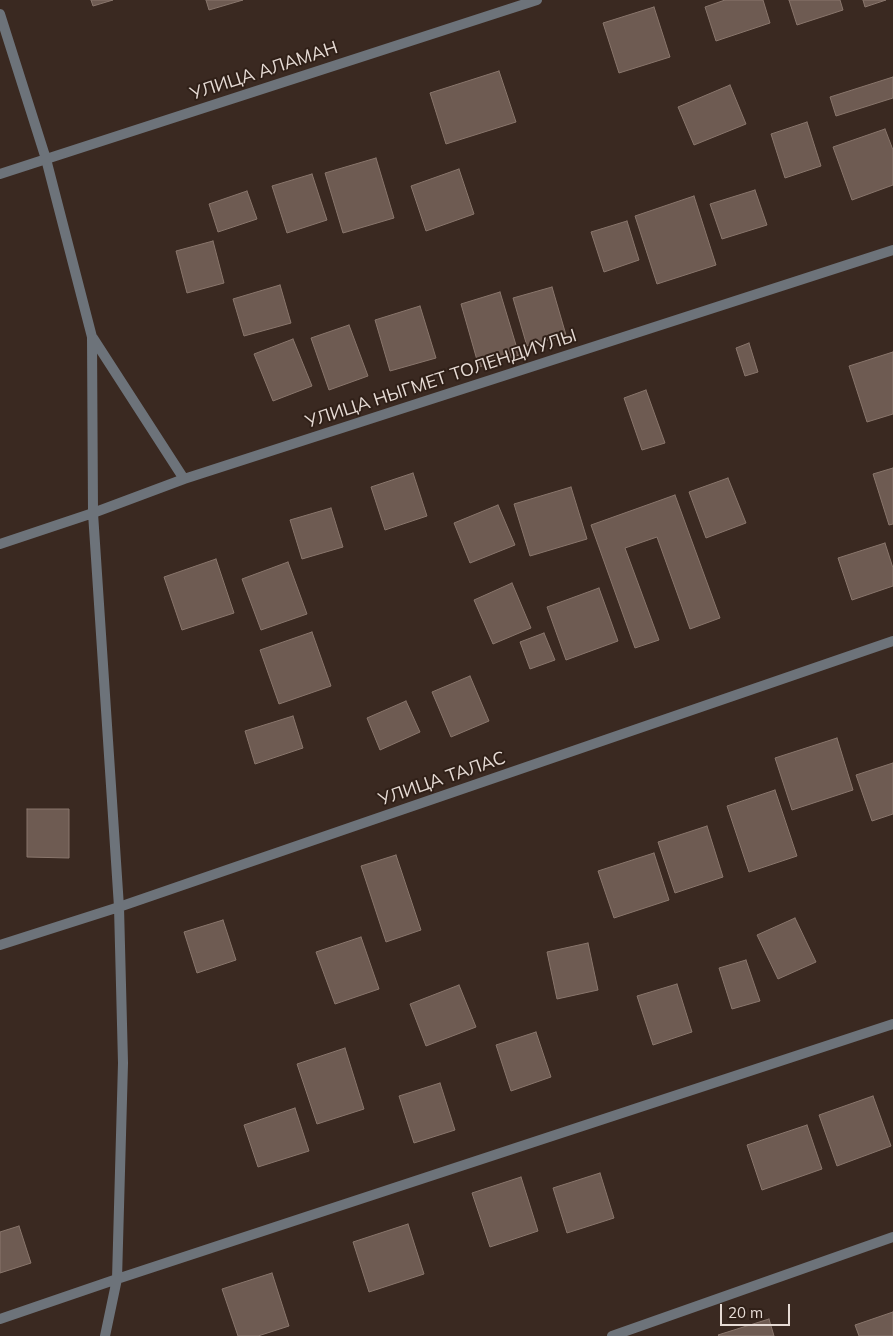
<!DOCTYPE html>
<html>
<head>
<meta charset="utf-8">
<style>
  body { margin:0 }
  #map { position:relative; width:893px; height:1336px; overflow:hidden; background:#3a2921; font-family:Mulish,sans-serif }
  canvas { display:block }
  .scale { position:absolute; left:720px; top:1304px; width:70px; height:22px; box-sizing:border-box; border:2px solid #e6dbd5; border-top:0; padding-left:6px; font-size:15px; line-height:18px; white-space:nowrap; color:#e6dbd5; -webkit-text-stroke:4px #302018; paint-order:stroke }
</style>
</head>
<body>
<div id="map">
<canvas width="893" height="1336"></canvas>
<div class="scale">20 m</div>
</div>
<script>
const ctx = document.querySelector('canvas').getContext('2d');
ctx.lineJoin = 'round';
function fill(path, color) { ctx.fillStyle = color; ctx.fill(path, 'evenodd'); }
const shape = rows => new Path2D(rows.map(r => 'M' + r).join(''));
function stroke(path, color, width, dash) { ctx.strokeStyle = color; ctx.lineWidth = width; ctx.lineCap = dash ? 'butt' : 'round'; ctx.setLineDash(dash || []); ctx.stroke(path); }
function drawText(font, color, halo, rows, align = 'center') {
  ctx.font = font + ' Mulish,sans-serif'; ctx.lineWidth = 4; ctx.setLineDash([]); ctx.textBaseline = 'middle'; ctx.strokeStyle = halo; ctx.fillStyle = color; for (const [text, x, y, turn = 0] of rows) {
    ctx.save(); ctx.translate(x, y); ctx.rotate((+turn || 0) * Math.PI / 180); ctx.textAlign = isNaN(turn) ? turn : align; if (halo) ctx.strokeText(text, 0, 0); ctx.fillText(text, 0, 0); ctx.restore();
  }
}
const building = shape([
  [91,0,113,0,93,6,91,0],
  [206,0,243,0,209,10,206,0],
  [725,0,763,0,770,23,716,41,705,7,725,0],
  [789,0,840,0,843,10,797,25,789,0],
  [863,0,886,0,865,7,863,0],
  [654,7,670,57,619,73,603,23,654,7],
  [499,71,516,122,446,144,430,93,499,71],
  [893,77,893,98,836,116,830,97,893,77],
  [730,85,746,124,694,145,678,107,730,85],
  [807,122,821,166,785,178,771,134,807,122],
  [885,129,893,150,893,185,852,200,833,147,885,129],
  [376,158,394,218,343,233,325,173,376,158],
  [459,169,474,214,426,231,411,186,459,169],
  [312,174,327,220,287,233,272,186,312,174],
  [755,190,767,225,722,239,710,204,755,190],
  [247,191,257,219,218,232,209,204,247,191],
  [694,196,716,265,657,284,635,216,694,196],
  [627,221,639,260,604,272,591,232,627,221],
  [213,241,224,283,187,293,176,251,213,241],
  [280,285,291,323,244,336,233,299,280,285],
  [552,287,566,335,527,346,513,298,552,287],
  [500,292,519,355,479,367,461,304,500,292],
  [420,306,436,358,390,371,375,320,420,306],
  [349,325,368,376,329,390,311,338,349,325],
  [293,339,312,386,273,401,254,354,293,339],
  [749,343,758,372,745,376,736,348,749,343],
  [893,352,893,414,867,422,849,366,893,352],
  [646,390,665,443,642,450,624,398,646,390],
  [893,468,893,524,889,525,873,474,893,468],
  [413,473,427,516,385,530,371,487,413,473],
  [728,478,746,523,706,538,689,492,728,478],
  [571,487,587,539,530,556,514,504,571,487],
  [675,495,720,618,690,629,657,537,625,548,659,640,635,648,591,525,675,495],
  [498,505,515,545,470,563,454,523,498,505],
  [331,508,343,547,302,559,290,520,331,508],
  [885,543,893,568,893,586,852,600,838,558,885,543],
  [216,559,234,613,182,630,164,577,216,559],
  [288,562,307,614,261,630,242,579,288,562],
  [512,583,531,628,493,644,474,600,512,583],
  [599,588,618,641,566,660,547,607,599,588],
  [312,632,331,686,279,704,260,650,312,632],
  [544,633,555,660,530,669,520,642,544,633],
  [470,676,489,721,451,737,432,692,470,676],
  [406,701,420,732,380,750,367,718,406,701],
  [293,716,303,748,255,764,245,731,293,716],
  [837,738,853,790,792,810,775,758,837,738],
  [893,763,893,814,872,821,856,775,893,763],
  [775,790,797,856,749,872,727,806,775,790],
  [27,809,69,809,69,858,27,857,27,809],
  [707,826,723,877,675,893,658,842,707,826],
  [654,853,669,900,614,918,598,871,654,853],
  [396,855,421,930,386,942,361,866,396,855],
  [795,918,816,962,778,979,757,935,795,918],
  [223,920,236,960,197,973,184,932,223,920],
  [361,937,379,989,335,1004,316,952,361,937],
  [588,943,598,990,557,999,547,952,588,943],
  [746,960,760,1001,732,1009,719,968,746,960],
  [677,984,692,1032,653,1045,637,996,677,984],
  [459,985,476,1027,426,1046,410,1004,459,985],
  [536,1032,551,1077,511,1091,496,1045,536,1032],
  [345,1048,364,1109,317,1124,297,1064,345,1048],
  [440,1083,455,1130,414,1143,399,1096,440,1083],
  [873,1096,891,1146,837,1166,819,1115,873,1096],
  [295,1108,309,1151,258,1167,244,1125,295,1108],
  [807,1125,822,1169,762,1190,747,1145,807,1125],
  [600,1173,614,1218,567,1233,553,1188,600,1173],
  [521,1177,538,1231,490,1247,472,1193,521,1177],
  [408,1224,424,1274,369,1292,353,1242,408,1224],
  [19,1226,31,1263,0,1273,0,1232,19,1226],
  [272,1273,289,1326,258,1336,238,1336,222,1289,272,1273],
  [893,1312,893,1336,859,1336,855,1325,893,1312],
  [769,1319,774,1336,719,1336,718,1335,769,1319]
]);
const service = shape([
  [612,1336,893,1237]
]);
const minor = shape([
  [0,14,46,159,92,337,93,513,119,907,123,1063,117,1279,105,1336],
  [0,174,537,0],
  [93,338,184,479],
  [0,544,93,513,184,479,893,250],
  [0,945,119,907,893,641],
  [0,1319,117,1279,893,1024]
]);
const streetNames = [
  ["УЛИЦА АЛАМАН",264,71,-18],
  ["УЛИЦА НЫГМЕТ ТОЛЕНДИУЛЫ",441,379,-18],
  ["УЛИЦА ТАЛАС",442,779,-19]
];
fill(building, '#6e5b52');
stroke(building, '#89766c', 1);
stroke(service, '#6d737a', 10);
stroke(minor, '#6d737a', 10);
drawText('18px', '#e6dbd5', '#302018', streetNames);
</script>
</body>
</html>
